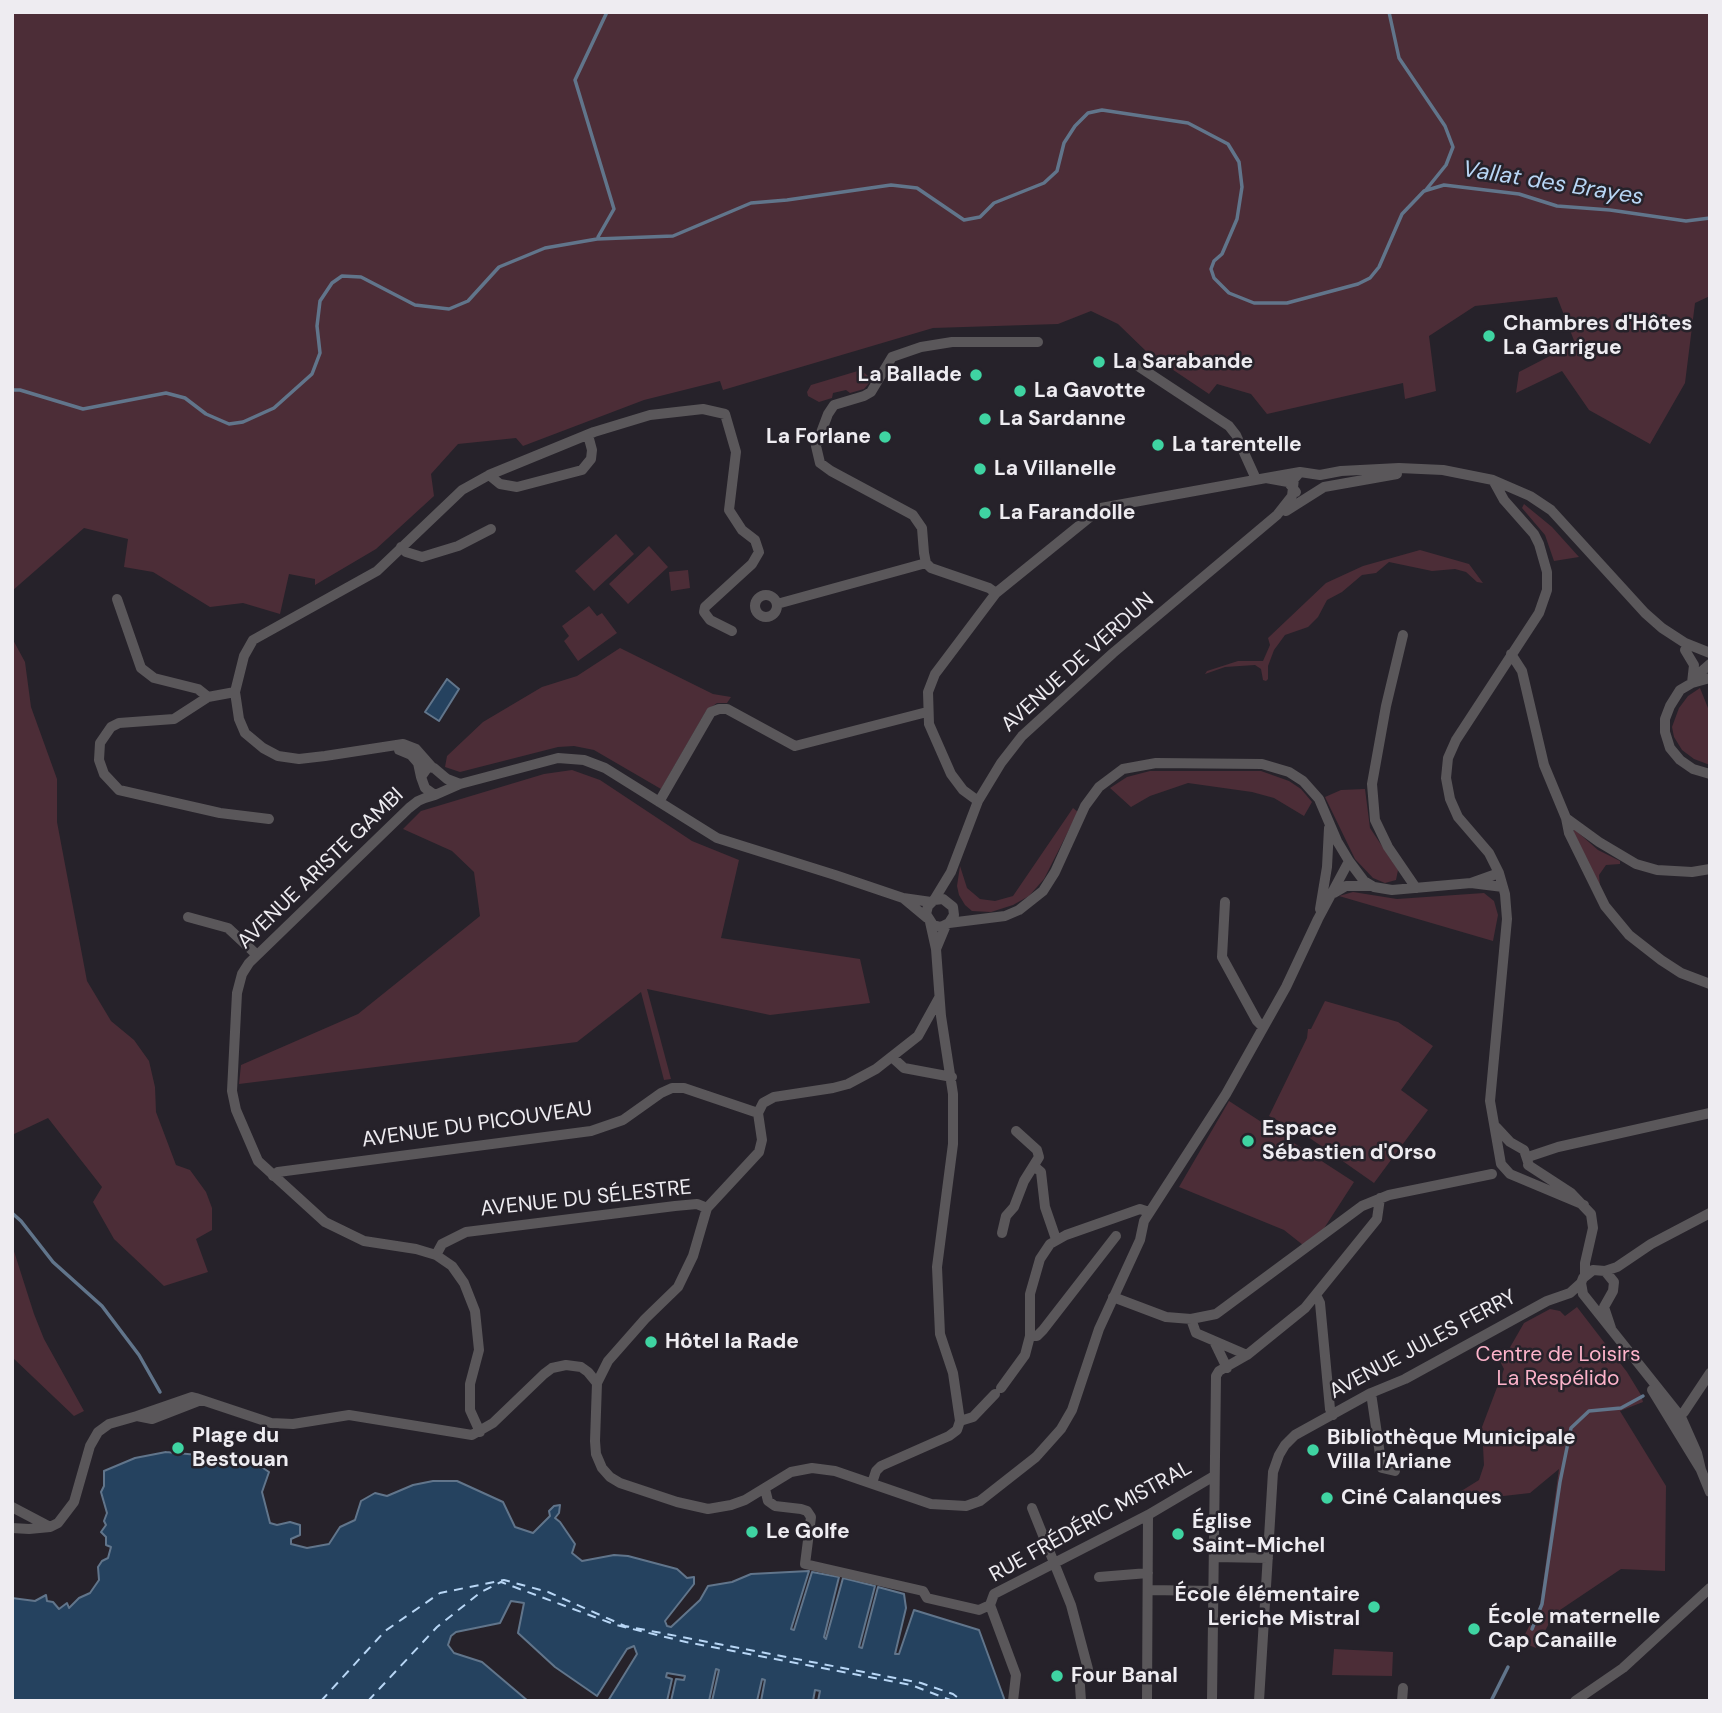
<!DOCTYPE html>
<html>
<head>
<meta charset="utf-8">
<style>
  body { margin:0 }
  #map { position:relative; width:1722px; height:1713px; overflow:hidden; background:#26222a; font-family:"DM Sans",sans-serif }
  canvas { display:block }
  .frame { position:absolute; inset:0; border:14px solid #eeecf1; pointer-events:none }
</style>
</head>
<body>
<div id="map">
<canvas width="1722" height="1713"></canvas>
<div class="frame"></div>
</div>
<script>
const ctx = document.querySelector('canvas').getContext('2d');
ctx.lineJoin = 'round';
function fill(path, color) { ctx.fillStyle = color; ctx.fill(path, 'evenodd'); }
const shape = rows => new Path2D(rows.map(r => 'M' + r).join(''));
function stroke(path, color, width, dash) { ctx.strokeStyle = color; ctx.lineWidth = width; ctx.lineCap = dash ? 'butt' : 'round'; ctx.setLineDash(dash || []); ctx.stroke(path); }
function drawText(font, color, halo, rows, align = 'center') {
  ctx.font = font + ' "DM Sans",sans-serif'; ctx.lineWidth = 5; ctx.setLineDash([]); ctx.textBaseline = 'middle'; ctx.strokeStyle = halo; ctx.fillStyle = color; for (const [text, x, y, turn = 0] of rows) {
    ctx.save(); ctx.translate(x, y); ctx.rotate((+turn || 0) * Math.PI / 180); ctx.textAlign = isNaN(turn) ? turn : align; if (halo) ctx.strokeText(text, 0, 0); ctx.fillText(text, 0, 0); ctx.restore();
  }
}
const green = shape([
  [12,12,1710,12,1710,296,1695,303,1685,383,1650,444,1589,410,1562,371,1516,393,1519,372,1575,343,1557,297,1475,306,1429,336,1436,391,1405,399,1403,383,1267,414,1251,394,1217,384,1209,394,1148,353,1118,324,1091,311,1058,324,933,328,723,390,720,381,644,400,523,446,516,438,458,444,431,474,434,496,376,549,315,585,315,579,289,574,280,614,243,603,210,607,153,572,124,567,128,539,84,528,12,591],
  [861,370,868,376,870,382,864,389,850,393,846,390,833,393,832,398,819,402,808,396,807,392,811,385],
  [1524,504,1552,527,1579,557,1554,561,1545,535,1522,508],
  [616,534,634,554,594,591,575,571],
  [649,546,668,567,628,604,609,584],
  [1420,550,1469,564,1483,583,1477,582,1466,572,1455,569,1432,571,1389,562,1376,573,1362,575,1342,592,1327,600,1318,617,1308,627,1285,635,1274,650,1268,666,1268,679,1266,681,1263,680,1261,669,1255,665,1225,667,1205,674,1207,671,1238,661,1263,661,1270,645,1268,638,1326,583,1363,566],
  [688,570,690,588,671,591,669,572],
  [589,606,597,616,602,613,617,633,578,661,564,641,569,636,562,626],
  [12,638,25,662,31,707,57,779,57,822,87,981,111,1021,134,1040,149,1061,155,1087,156,1112,176,1165,190,1170,206,1192,212,1208,212,1230,196,1239,208,1272,164,1286,114,1239,93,1202,102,1187,48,1118,12,1135],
  [620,648,713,694,731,697,727,703,717,703,706,711,661,789,594,750,574,746,558,747,460,772,445,767,447,756,483,722,542,687,577,676],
  [1700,688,1710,713,1710,765,1694,759,1682,750,1674,737,1672,727,1679,708,1688,696],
  [572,770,600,780,692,841,739,860,721,938,860,959,870,1003,770,1015,647,989,671,1079,664,1080,641,992,577,1042,239,1084,241,1065,358,1014,480,916,474,872,452,851,403,829,421,811,544,774],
  [1150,771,1261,771,1289,781,1301,789,1312,802,1304,816,1274,798,1252,792,1188,783,1150,796,1131,807,1110,788,1127,777],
  [1365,789,1370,828,1398,870,1396,880,1385,883,1373,878,1355,859,1325,797,1341,790],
  [1073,808,1078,812,1044,879,1029,896,1013,905,991,912,972,911,965,905,959,895,957,886,960,866,967,888,980,899,995,901,1013,896],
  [1574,829,1598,850,1620,861,1620,864,1606,865,1599,875,1600,887,1573,834],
  [1353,892,1397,899,1484,893,1494,901,1498,915,1493,941,1339,896],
  [1325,1001,1398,1022,1433,1046,1401,1090,1428,1110,1374,1183,1304,1134,1269,1116,1307,1038,1308,1029,1311,1029],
  [1229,1101,1354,1182,1321,1233,1303,1245,1284,1230,1179,1187],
  [12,1245,34,1314,44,1339,84,1411,74,1416,12,1357],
  [1577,1307,1627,1372,1641,1395,1643,1402,1620,1411,1666,1486,1665,1571,1621,1569,1554,1614,1536,1648,1521,1642,1540,1605,1559,1469,1530,1493,1442,1503,1479,1480,1484,1465,1482,1427,1504,1369,1501,1363,1524,1323,1550,1309,1560,1311,1565,1316],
  [1334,1649,1393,1652,1392,1676,1332,1675]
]);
const water = shape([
  [447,679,459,689,439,721,425,712,447,679],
  [166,1452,251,1460,269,1472,262,1492,270,1523,277,1525,290,1522,300,1525,300,1535,291,1539,291,1544,307,1548,329,1544,340,1527,355,1520,361,1501,375,1493,387,1496,413,1485,433,1481,457,1481,503,1502,515,1527,533,1533,550,1516,549,1511,554,1506,560,1505,559,1513,555,1518,560,1522,575,1544,572,1553,582,1561,614,1555,628,1556,677,1569,687,1578,694,1577,694,1584,665,1621,667,1626,671,1627,700,1600,708,1586,732,1582,751,1574,809,1571,791,1629,794,1630,812,1572,839,1577,824,1637,826,1639,843,1578,875,1586,859,1647,862,1648,878,1587,904,1594,906,1608,895,1654,899,1654,914,1610,979,1630,1005,1701,818,1701,820,1691,815,1690,813,1701,761,1701,765,1680,762,1679,757,1701,712,1701,719,1670,716,1669,709,1701,671,1701,676,1679,684,1680,685,1676,667,1673,666,1677,672,1679,667,1701,608,1701,637,1654,634,1646,627,1649,597,1696,555,1667,518,1633,524,1603,511,1601,500,1623,456,1632,451,1636,448,1645,454,1653,482,1662,528,1701,12,1701,12,1598,35,1601,46,1595,47,1601,53,1602,59,1609,67,1603,69,1608,79,1598,90,1593,99,1580,98,1567,102,1561,108,1558,111,1547,106,1545,106,1537,101,1532,106,1525,104,1521,107,1513,101,1492,104,1486,104,1471,135,1458,166,1452]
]);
const stream = shape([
  [1389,12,1399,58,1445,126,1453,147,1446,165,1425,191],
  [598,237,614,209,575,80,607,12],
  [12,390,20,390,83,409,166,393,185,398,206,414,229,424,243,422,274,408,312,374,320,353,317,326,320,301,332,283,342,276,361,277,415,305,449,309,468,301,499,267,545,248,597,239,673,236,751,203,787,200,891,185,917,188,964,220,980,217,994,203,1044,183,1057,171,1064,143,1075,126,1088,113,1102,110,1188,123,1228,144,1239,162,1242,187,1237,219,1222,254,1214,261,1211,269,1214,278,1229,293,1254,303,1287,303,1358,284,1370,278,1379,267,1402,214,1424,191,1444,185,1519,194,1557,206,1610,210,1686,221,1710,218],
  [12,1213,21,1221,53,1262,102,1306,139,1355,160,1392],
  [1532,1629,1542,1604,1560,1482,1571,1428,1589,1411,1621,1408,1643,1396],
  [1491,1701,1508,1667]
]);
const ferry = shape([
  [321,1701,385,1631,440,1593,504,1580,548,1592,625,1626,921,1683,953,1694,962,1701],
  [368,1701,437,1627,481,1592,501,1582,616,1625,686,1642,911,1685,953,1701]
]);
const minor = shape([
  [1135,364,1229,426,1236,435,1256,479],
  [489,475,500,484,517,487,582,470,591,459,592,450,588,435],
  [1493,480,1504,500,1534,534,1539,544,1547,572,1547,590,1539,613,1456,740,1448,758,1446,778,1450,799,1458,817,1489,853,1499,873,1505,894,1507,919,1490,1101,1501,1164,1510,1174,1584,1205],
  [1296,492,1288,482,1266,478,1300,472],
  [1286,511,1324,487,1397,474],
  [401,547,406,552,422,557,458,546,491,529],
  [996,593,989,588,931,568,926,563,924,553,922,528,913,515,831,471,820,463,816,446,828,414,834,405,864,396,871,392,892,357,921,347,952,342,1038,342],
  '755 606a11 11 0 1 1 22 0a11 11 0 1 1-22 0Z',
  [117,599,141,668,154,678,198,689,208,697],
  [777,604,926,563],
  [1403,635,1386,706,1372,784,1375,820,1388,847,1416,888],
  [1685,650,1694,665,1692,683],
  [1511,654,1522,671,1544,765,1566,818,1569,833,1605,906,1629,935,1661,960,1681,973,1710,984],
  [1694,678,1710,664],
  [1710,678,1692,683,1680,690,1670,706,1665,719,1665,732,1670,748,1680,760,1693,769,1710,774],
  [235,692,208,697,174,719,119,723,111,727,100,743,99,760,104,774,119,790,220,813,269,819],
  [399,750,411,755,418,763,421,777],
  [431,766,416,749,403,744,325,756,299,759,278,756,263,748,245,733,239,719,235,692,244,656,253,640,377,571,462,490,489,475,594,432,650,415,703,409,725,414,736,452,729,510,742,530,755,540,759,552,752,564,705,607,704,612,710,620,732,631],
  [460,784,558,758,584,760,605,768,717,838,835,875,903,898],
  [435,795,425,788,421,777,428,767,434,768,447,779,460,784,435,795,425,798,418,801,409,808,249,963,242,974,237,993,232,1091,236,1110,258,1161,325,1222,364,1241,416,1249,436,1255,452,1266,464,1283,475,1311,479,1350,470,1384,470,1410,480,1432],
  [978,801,963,790,951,774,929,724,928,692,935,674,996,593,1101,508,1266,478],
  [659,802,711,712,719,709,727,709,795,746,927,712],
  [1566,818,1599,842,1636,864,1657,870,1692,872,1710,869],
  [1471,883,1499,873],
  [1503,887,1471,883,1392,890,1374,887,1364,881,1349,861,1337,841,1319,799,1303,781,1289,772,1262,764,1156,763,1123,769,1099,787,1085,806,1055,872,1043,891,1019,910,1005,916,949,923,941,927,933,925,926,914,928,906,934,900,951,872,978,801,1001,763,1022,736,1113,653,1277,515,1292,496,1294,479,1300,472,1320,475,1341,471,1399,468,1443,470,1493,480,1530,496,1551,510,1645,613,1662,628,1685,643,1710,653],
  [1334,893,1346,886,1371,886],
  [934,900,943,899,953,907,954,915,949,923],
  [1225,902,1222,957,1257,1021,1263,1027],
  [1320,909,1327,867,1329,828],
  [188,917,228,928,256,954],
  [927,918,903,898,931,902],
  [930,922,936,949,946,925],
  [893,1058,904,1068,952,1077],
  [758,1113,763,1103,774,1097,833,1088,848,1084,876,1069,918,1036,939,998],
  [1496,1127,1510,1142,1524,1150,1528,1162],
  [1528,1157,1558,1147,1710,1113],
  [1528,1165,1571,1193,1591,1214,1593,1228,1585,1263,1585,1276],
  [1034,1166,1041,1172,1045,1207,1056,1239],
  [273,1176,278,1172,591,1131,623,1120,661,1093,672,1088,684,1088,758,1113],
  [1002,1233,1006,1216,1014,1207,1024,1181,1039,1157,1037,1150,1016,1131],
  [436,1255,442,1244,466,1232,675,1206,697,1204,707,1208],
  [1605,1271,1617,1267,1651,1244,1710,1213],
  [1316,1295,1320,1303,1330,1409,1333,1415],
  [1113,1297,1166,1317,1191,1319,1216,1314,1362,1206,1389,1195,1492,1174],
  [1191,1319,1196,1333,1247,1355],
  [1611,1328,1604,1307,1613,1291,1614,1282,1605,1271,1593,1270,1583,1278,1581,1283,1583,1294,1681,1417,1697,1453,1701,1470],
  [1030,1336,1030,1294,1040,1259,1050,1244,1066,1235,1140,1209,1149,1212],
  [1214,1341,1227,1368],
  [597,1383,608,1361,645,1319,678,1287,693,1256,707,1208,759,1152,762,1140,758,1113],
  [1001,1388,1025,1355,1030,1336,1037,1336,1043,1330,1116,1236],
  [1652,1390,1701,1470,1710,1492],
  [1371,1393,1382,1468,1395,1471],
  [201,1400,152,1419,137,1416,192,1397,196,1398,271,1423,293,1424,349,1415,472,1435,493,1423,544,1374,552,1368,566,1365,581,1367,588,1372,597,1383,595,1441,596,1454,602,1468,610,1477,620,1483,677,1502,708,1509,731,1505,745,1500,791,1472,812,1468,835,1471,931,1504,966,1506,980,1501,1036,1457,1061,1429,1072,1410,1099,1329,1140,1240,1144,1221,1226,1094,1286,987,1318,919,1349,861],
  [1675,1420,1684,1412,1710,1373],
  [960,1421,973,1417,995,1394],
  [872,1483,876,1471,881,1466,949,1436,957,1430,960,1421,953,1373,940,1334,937,1267,953,1144,953,1094,941,1016,936,949],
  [765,1489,768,1501,775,1506,801,1509,807,1511,811,1517,805,1564,923,1591,927,1598,979,1610,990,1605],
  [12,1507,50,1527],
  [1032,1508,1071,1605,1088,1669],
  [12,1528,29,1529,50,1527,58,1523,74,1502,90,1446,98,1432,109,1424,137,1416],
  [1214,1557,1268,1558],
  [1099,1577,1148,1573],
  [1148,1590,1214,1591],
  [990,1605,994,1594,1148,1515,1214,1476],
  [990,1605,1016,1675,1013,1701],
  [1079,1671,1081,1701],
  [1147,1701,1148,1515],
  [1212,1701,1216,1376,1219,1371,1247,1355,1305,1308,1377,1219,1380,1198],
  [1259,1701,1273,1472,1279,1455,1285,1445,1295,1435,1371,1393,1405,1379,1547,1301,1570,1293,1581,1283],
  [1402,1701,1403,1688],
  [1575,1701,1623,1668,1710,1588]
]);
const markers = [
  [1489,336,7,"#3fd4a2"],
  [1099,362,7,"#3fd4a2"],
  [976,375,7,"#3fd4a2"],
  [1020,391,7,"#3fd4a2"],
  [985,419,7,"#3fd4a2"],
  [885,437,7,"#3fd4a2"],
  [1158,445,7,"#3fd4a2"],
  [980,469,7,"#3fd4a2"],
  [985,513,7,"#3fd4a2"],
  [1248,1141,7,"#3fd4a2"],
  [651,1342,7,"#3fd4a2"],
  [178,1448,7,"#3fd4a2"],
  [1313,1450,7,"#3fd4a2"],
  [1327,1498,7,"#3fd4a2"],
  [752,1532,7,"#3fd4a2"],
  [1178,1534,7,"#3fd4a2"],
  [1374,1607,7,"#3fd4a2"],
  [1474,1629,7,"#3fd4a2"],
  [1057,1676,7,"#3fd4a2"]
];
const poiNames = [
  ["Chambres d'Hôtes",1503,324],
  ["La Garrigue",1503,348],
  ["La Sarabande",1113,362],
  ["La Ballade",962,375,"right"],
  ["La Gavotte",1034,391],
  ["La Sardanne",999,419],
  ["La Forlane",871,437,"right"],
  ["La tarentelle",1172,445],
  ["La Villanelle",994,469],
  ["La Farandolle",999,513],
  ["Espace",1262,1129],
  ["Sébastien d'Orso",1262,1153],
  ["Hôtel la Rade",665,1342],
  ["Plage du",192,1436],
  ["Bestouan",192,1460],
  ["Bibliothèque Municipale",1327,1438],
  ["Villa l'Ariane",1327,1462],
  ["Ciné Calanques",1341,1498],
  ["Église",1192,1522],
  ["Saint-Michel",1192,1546],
  ["Le Golfe",766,1532],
  ["École élémentaire",1360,1595,"right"],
  ["Leriche Mistral",1360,1619,"right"],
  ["École maternelle",1488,1617],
  ["Cap Canaille",1488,1641],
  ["Four Banal",1071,1676]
];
const streetNames = [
  ["AVENUE DE VERDUN",1078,663,-42],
  ["AVENUE ARISTE GAMBI",321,869,-44],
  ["AVENUE DU PICOUVEAU",477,1125,-8],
  ["AVENUE DU SÉLESTRE",586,1199,-6],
  ["AVENUE JULES FERRY",1423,1345,-28],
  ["RUE FRÉDÉRIC MISTRAL",1091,1522,-29]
];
const parkNames = [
  ["Centre de Loisirs",1558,1355],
  ["La Respélido",1558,1379]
];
const waterNames = [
  ["Vallat des Brayes",1553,184,9]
];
fill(green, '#4c2d37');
fill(water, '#25425f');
stroke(water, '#61758b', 2);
stroke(stream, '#61758b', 3.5);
stroke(ferry, '#b8d6f5', 2, [9, 7]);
stroke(minor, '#5a575a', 10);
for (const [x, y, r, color] of markers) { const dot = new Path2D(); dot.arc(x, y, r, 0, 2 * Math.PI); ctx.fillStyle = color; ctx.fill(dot); stroke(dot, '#26222a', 2.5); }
drawText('bold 21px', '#eeecf1', '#26222a', poiNames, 'left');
drawText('21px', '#eeecf1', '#26222a', streetNames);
drawText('21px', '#fdb3ca', '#26222a', parkNames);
drawText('italic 23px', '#b8d6f5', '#26222a', waterNames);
</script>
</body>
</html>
